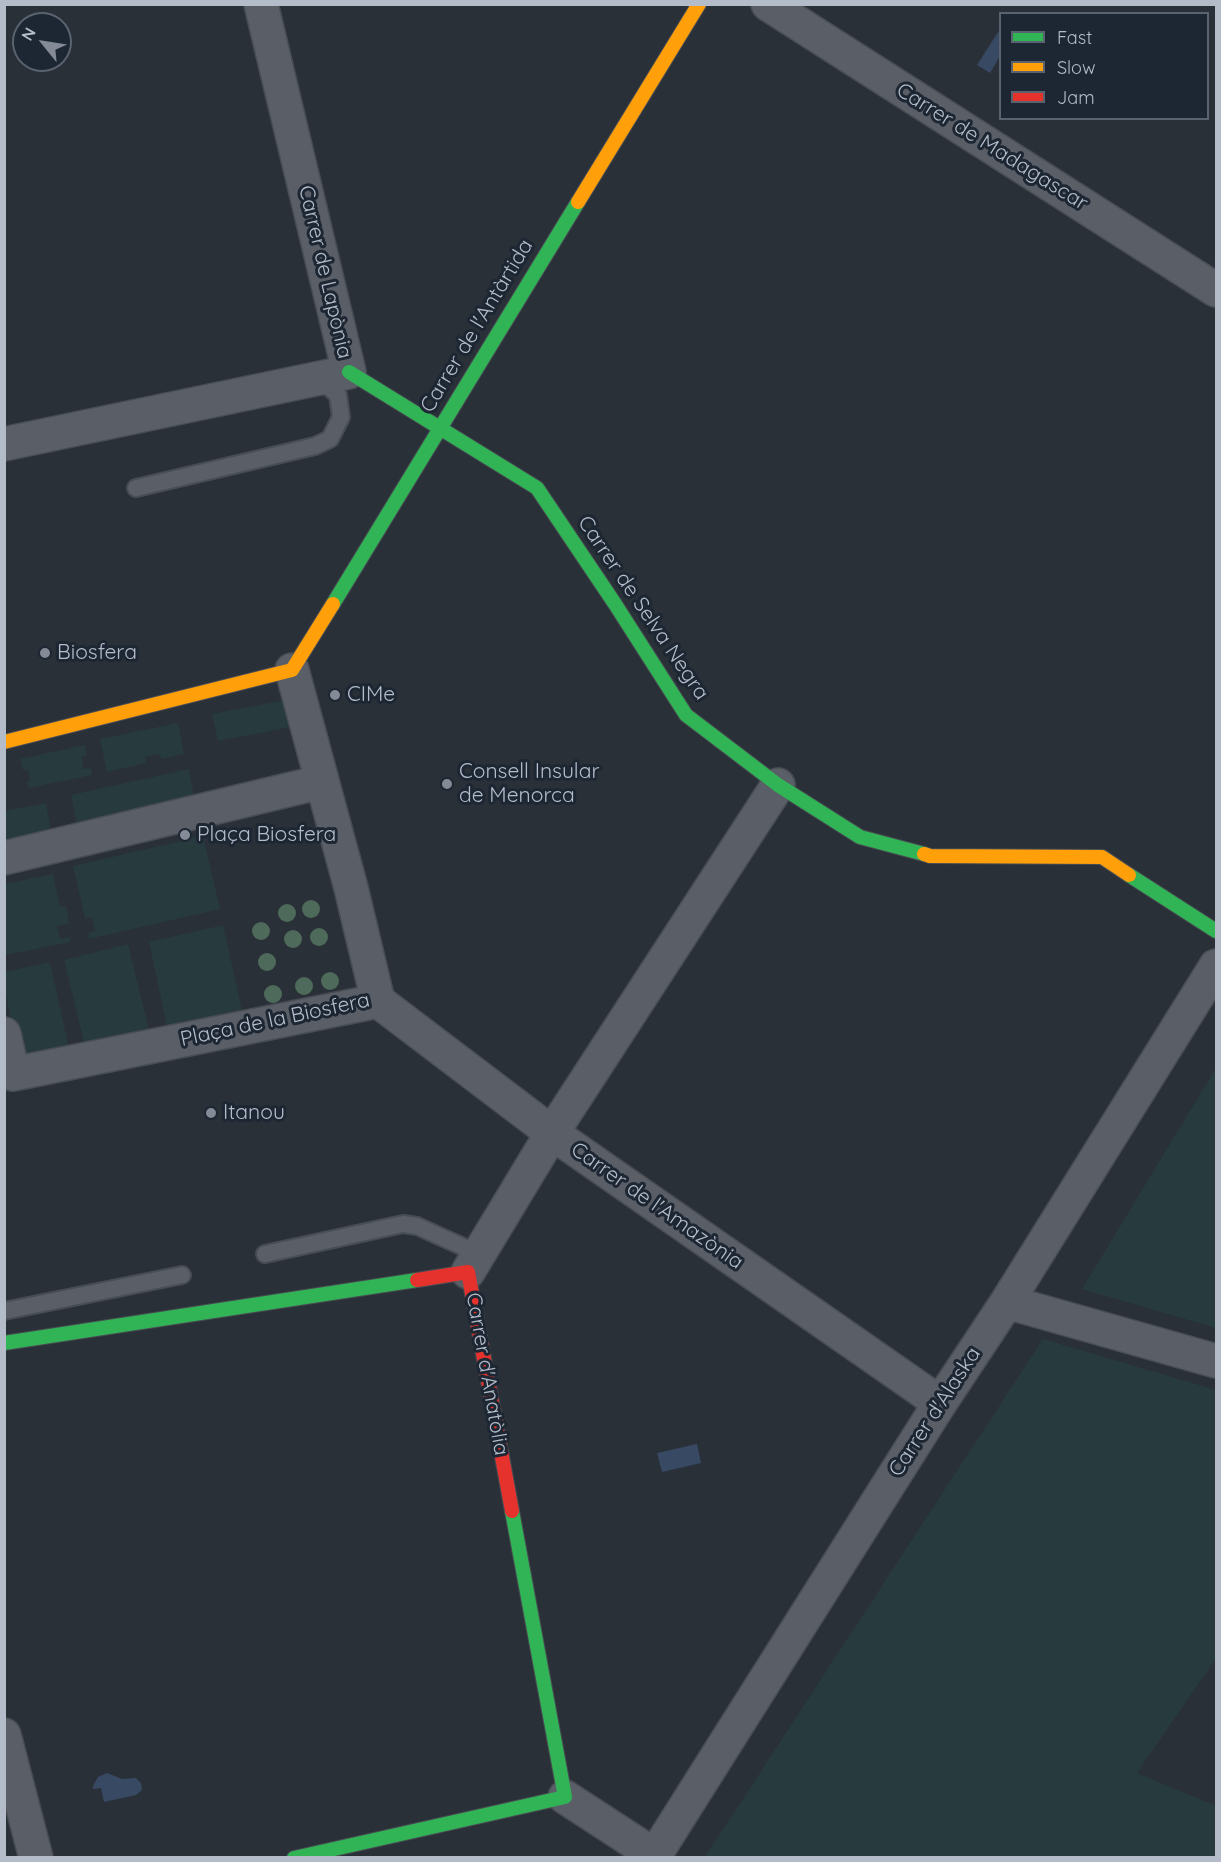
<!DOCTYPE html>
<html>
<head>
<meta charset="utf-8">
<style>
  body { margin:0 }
  #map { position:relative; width:1221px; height:1862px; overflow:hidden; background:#2a3038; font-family:Quicksand,sans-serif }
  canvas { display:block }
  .frame { position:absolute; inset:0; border:6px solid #b4bcc9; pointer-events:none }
  .legend { position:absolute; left:999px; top:12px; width:210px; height:108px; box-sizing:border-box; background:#1d2633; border:2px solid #59626f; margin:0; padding:8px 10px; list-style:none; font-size:18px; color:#b4bcc9 }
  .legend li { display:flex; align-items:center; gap:12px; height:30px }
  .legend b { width:30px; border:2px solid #59626f }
  .north { position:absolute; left:12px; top:12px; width:60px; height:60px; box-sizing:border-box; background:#1d2633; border:2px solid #59626f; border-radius:50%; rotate:300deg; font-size:16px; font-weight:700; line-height:24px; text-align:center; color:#b4bcc9 }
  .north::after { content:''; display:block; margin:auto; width:21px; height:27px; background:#848b96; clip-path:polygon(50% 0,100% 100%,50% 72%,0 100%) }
</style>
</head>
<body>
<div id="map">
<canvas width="1221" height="1862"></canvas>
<div class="frame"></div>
<ul class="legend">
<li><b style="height:8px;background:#30b455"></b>Fast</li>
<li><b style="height:8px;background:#ff9f0a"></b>Slow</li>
<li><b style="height:8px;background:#e5322d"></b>Jam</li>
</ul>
<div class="north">N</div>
</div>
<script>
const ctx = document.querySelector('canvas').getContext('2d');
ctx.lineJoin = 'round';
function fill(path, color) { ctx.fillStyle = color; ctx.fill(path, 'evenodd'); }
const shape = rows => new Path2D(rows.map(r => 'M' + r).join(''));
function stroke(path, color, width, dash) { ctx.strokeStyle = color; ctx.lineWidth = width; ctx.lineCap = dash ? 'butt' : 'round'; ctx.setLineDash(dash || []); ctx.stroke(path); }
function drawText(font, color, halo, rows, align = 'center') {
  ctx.font = font + ' Quicksand,sans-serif'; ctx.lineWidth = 6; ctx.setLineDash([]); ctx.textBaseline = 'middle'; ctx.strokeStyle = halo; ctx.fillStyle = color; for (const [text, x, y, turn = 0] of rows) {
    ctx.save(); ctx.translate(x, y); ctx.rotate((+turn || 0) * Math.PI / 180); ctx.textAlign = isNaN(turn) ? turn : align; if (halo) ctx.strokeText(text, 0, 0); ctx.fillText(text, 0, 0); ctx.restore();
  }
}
const green = shape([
  [286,700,291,727,218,741,212,714],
  [178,723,184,754,162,759,159,754,145,757,146,763,107,772,100,739],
  [85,745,87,756,82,757,83,769,91,768,92,775,28,788,27,782,30,781,28,770,23,770,20,759],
  [189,769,195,801,77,826,71,795],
  [46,803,51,832,5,841,5,811],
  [203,836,220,909,89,939,88,933,95,931,92,917,85,918,73,866],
  [53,874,60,907,66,906,69,924,57,926,60,939,70,937,71,942,5,955,5,884],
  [223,925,242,1010,167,1026,149,942],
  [128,944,149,1030,85,1046,64,960],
  [50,962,69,1049,20,1060,5,990,4,972],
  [1216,1068,1216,1328,1082,1289],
  [1043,1339,1216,1390,1216,1658,1137,1773,1216,1806,1216,1857,705,1857]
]);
const water = shape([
  [1000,29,1000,56,990,73,977,65],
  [697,1444,701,1463,662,1472,657,1453],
  [107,1773,122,1779,136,1778,141,1783,142,1790,136,1795,104,1802,101,1788,93,1789,93,1786,98,1777]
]);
const lane = shape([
  [136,488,315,446,330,439,341,417,338,395,319,378],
  [265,1254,403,1224,417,1226,479,1254],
  [4,1311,182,1275]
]);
const street = shape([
  [768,4,1216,290],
  [4,444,349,372,261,4],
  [292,670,351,888,378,1001],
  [4,858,321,782],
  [378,1001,552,1133,940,1403],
  [4,1034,13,1074],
  [13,1074,378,1001],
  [468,1272,552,1133,778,785],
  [1007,1302,1216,1361],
  [4,1735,36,1858],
  [565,1797,654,1855],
  [653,1858,940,1403,1007,1302,1216,966]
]);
const fast = shape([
  [349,372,537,488,615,604,686,715,778,785,860,837,924,854],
  [333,604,578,202],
  [1129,875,1216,931],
  [4,1343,417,1280],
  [294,1858,565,1797,512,1511]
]);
const slow = shape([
  [578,202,699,4],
  [4,742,292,670,333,604],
  [924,854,930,856,1102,857,1129,875]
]);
const jam = shape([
  [417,1280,468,1272,512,1511]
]);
const trees = [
  [311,909],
  [287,913],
  [261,931],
  [319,937],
  [293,939],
  [267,962],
  [330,981],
  [304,986],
  [273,994]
];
const markers = [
  [45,653,6,"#848b96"],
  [335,695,6,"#848b96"],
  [447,784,6,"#848b96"],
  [185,835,6,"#848b96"],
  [211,1113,6,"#848b96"]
];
const streetNames = [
  ["Carrer de Madagascar",992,147,32],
  ["Carrer de Lapònia",325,272,77],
  ["Carrer de l'Antàrtida",477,326,-59],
  ["Carrer de Selva Negra",643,608,56],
  ["Plaça de la Biosfera",275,1020,-12],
  ["Carrer de l'Amazònia",657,1206,35],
  ["Carrer d'Anatòlia",487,1374,80],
  ["Carrer d'Alaska",935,1412,-57]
];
const poiNames = [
  ["Biosfera",57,653],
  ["CIMe",347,695],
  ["Consell Insular",459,772],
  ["de Menorca",459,796],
  ["Plaça Biosfera",197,835],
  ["Itanou",223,1113]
];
fill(green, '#273a3e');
fill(water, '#384963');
stroke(lane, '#484c53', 20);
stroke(street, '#484c53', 36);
stroke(fast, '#484c53', 16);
stroke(slow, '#484c53', 16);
stroke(jam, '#484c53', 16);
stroke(lane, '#5a5e66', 16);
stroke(street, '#5a5e66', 33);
stroke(fast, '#30b455', 14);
stroke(slow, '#ff9f0a', 14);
stroke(jam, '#e5322d', 14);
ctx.fillStyle = '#4e6a5a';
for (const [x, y] of trees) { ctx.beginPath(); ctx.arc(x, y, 9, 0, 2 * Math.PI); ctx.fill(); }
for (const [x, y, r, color] of markers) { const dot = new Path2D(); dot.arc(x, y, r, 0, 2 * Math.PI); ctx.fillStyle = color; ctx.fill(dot); stroke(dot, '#1d2633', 2); }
drawText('21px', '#b4bcc9', '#1d2633', streetNames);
drawText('21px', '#b4bcc9', '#1d2633', poiNames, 'left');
</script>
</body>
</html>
